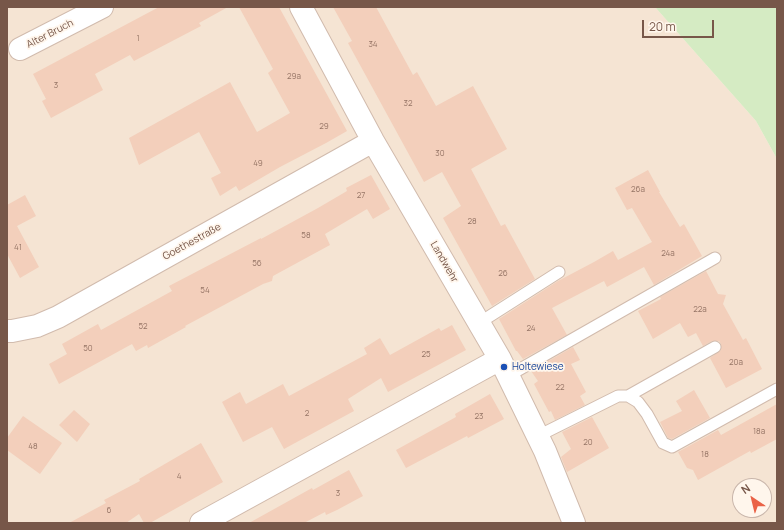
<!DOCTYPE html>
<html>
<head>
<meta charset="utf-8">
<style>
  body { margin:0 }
  #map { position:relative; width:784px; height:530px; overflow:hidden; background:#fdf2e5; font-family:Manrope,sans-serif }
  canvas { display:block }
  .frame { position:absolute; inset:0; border:8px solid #775749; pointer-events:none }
  .north { position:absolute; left:732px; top:478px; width:40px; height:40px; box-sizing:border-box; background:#fff6ec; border:1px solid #c9b6ab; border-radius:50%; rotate:325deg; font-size:11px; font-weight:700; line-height:16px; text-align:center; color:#775749 }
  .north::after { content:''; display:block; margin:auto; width:14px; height:18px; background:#ea6246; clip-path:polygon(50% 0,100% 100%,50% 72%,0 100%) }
  .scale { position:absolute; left:642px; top:20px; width:72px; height:18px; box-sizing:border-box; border:2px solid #775749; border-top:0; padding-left:5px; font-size:12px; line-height:14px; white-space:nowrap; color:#775749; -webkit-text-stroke:3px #fff6ec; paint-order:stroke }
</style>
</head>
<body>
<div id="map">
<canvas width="784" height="530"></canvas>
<div class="frame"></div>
<div class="north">N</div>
<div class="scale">20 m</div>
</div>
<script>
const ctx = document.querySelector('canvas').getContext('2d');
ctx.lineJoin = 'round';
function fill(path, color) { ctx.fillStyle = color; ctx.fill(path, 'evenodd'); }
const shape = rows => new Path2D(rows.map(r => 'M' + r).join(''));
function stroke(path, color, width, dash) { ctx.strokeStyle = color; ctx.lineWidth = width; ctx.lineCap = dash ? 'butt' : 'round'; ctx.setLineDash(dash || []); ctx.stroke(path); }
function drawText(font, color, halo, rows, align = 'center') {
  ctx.font = font + ' Manrope,sans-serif'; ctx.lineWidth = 3.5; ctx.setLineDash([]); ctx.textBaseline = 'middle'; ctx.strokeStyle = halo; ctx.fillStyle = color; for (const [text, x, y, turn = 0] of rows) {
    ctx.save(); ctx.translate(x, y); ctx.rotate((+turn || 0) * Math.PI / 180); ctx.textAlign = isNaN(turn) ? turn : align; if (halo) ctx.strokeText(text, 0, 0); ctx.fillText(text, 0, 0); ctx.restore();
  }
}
const residential = shape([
  [7,7,655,7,756,121,777,159,777,523,7,523],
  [740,486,764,486,764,510,740,510]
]);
const green = shape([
  [655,7,777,7,777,159,756,121]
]);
const building = shape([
  [159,7,228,7,199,23,201,26,134,61,130,55,95,74,103,90,51,118,42,101,46,99,33,74],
  [239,7,279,7,347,131,326,143,280,167,239,191,236,186,220,196,211,178,221,173,199,132,139,165,129,138,230,82,257,132,290,113,268,73,273,69],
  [333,7,376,7,413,75,417,72,436,106,473,86,507,149,471,169,501,226,505,224,535,279,492,306,443,218,461,206,442,172,424,182,348,43,352,41],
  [648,170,660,192,659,192,680,227,684,224,702,256,654,285,644,267,607,287,604,281,552,308,567,335,523,359,517,351,516,351,499,319,558,281,594,262,613,251,618,260,652,242,632,208,627,210,615,188],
  [371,175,390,209,373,219,367,209,325,234,330,245,273,276,272,281,263,284,185,326,186,327,148,348,147,345,136,351,132,344,59,384,49,364,67,354,62,344,98,324,101,330,172,291,169,286,261,238,261,239,318,208,347,191,346,188],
  [25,195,36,216,17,226,39,267,20,278,7,254,7,205],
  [706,271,718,294,726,295,723,304,743,340,746,338,762,369,726,388,710,358,721,350,721,344,719,341,712,341,703,346,696,333,688,337,680,323,653,339,638,311,661,299,660,297],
  [452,325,466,350,388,392,381,378,348,399,354,411,284,449,272,427,243,442,222,402,240,392,246,404,283,384,289,396,367,354,364,348,380,338,390,355,439,328,441,331],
  [573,347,580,360,571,364,586,392,580,396,585,405,555,420,551,411,549,412,534,384,538,381,531,371],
  [694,390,710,418,672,439,668,438,660,422,682,411,676,401],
  [490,394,504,419,468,438,467,436,406,468,396,450,456,417,455,414],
  [777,404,777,439,751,453,750,451,698,480,693,470,687,468,678,452,718,430,721,435],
  [74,410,90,424,77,442,59,425],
  [23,416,62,443,40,474,7,450,7,438],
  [592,417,609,448,567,472,561,457,571,449,562,432],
  [201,443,223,482,150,523,144,523,139,514,126,523,69,523,106,503,104,500,140,481,139,479],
  [349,470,363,496,337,510,326,515,325,512,304,523,249,523,312,488,313,490]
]);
const service = shape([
  [479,323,559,272],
  [508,376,715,258],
  [628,396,715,347],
  [538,436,618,396,628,396,638,402,647,414,663,443,672,447,777,389]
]);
const minor = shape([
  [301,7,373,141,500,359,545,451,574,523],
  [20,49,102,7],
  [7,331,12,331,37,326,58,317,373,141],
  [201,523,500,359]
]);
const markers = [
  [504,367,4,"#1a4fb4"]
];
const numberNames = [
  ["1",138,39],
  ["34",373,45],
  ["29a",294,77],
  ["3",56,86],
  ["32",408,104],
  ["29",324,127],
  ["30",440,154],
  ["49",258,164],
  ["26a",638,190],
  ["27",361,196],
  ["28",472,222],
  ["58",306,236],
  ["41",18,248],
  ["24a",668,254],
  ["56",257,264],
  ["26",503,274],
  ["54",205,291],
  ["22a",700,310],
  ["52",143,327],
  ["24",531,329],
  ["50",88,349],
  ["25",426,355],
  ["20a",736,363],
  ["22",560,388],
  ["2",307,414],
  ["23",479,417],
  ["18a",759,432],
  ["20",588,443],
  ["48",33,447],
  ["18",705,455],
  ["4",179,477],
  ["3",338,494],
  ["6",109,511]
];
const streetNames = [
  ["Alter Bruch",50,34,-27],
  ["Goethestraße",192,242,-29],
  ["Landwehr",444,262,60]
];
const transitNames = [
  ["Holtewiese",512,367]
];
fill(residential, '#f5e4d3');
fill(green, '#d5ebc3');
fill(building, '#f3cfbb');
stroke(service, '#d1bbad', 13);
stroke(minor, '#d1bbad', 24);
stroke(service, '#fff', 11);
stroke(minor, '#fff', 22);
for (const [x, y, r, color] of markers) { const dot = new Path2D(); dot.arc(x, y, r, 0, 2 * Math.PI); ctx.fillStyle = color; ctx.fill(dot); stroke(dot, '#fff6ec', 1.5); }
drawText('8px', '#967566', null, numberNames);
drawText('10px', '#775749', '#fff6ec', streetNames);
drawText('10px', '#164399', '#fff6ec', transitNames, 'left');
</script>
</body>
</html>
